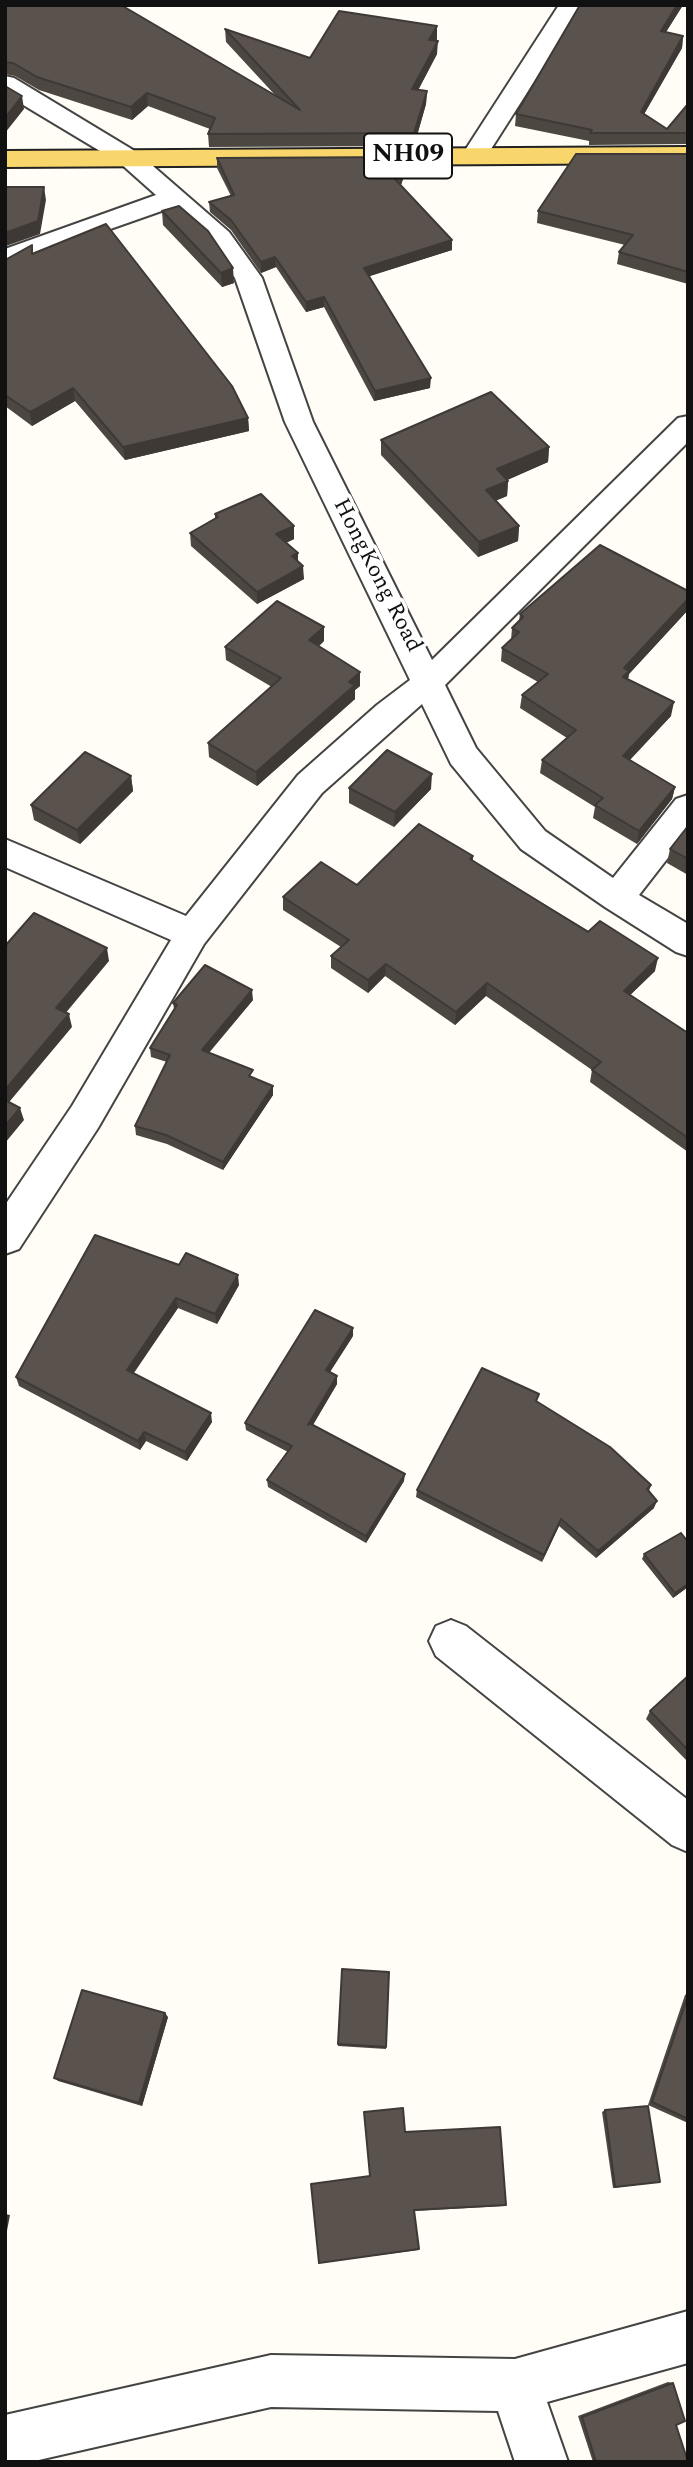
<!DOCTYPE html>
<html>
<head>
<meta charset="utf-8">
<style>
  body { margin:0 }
  #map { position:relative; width:693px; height:2467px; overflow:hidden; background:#fffdf5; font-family:Spectral,serif }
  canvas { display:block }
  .frame { position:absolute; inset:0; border:7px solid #111; pointer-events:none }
</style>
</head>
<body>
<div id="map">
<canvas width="693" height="2467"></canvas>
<div class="frame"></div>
</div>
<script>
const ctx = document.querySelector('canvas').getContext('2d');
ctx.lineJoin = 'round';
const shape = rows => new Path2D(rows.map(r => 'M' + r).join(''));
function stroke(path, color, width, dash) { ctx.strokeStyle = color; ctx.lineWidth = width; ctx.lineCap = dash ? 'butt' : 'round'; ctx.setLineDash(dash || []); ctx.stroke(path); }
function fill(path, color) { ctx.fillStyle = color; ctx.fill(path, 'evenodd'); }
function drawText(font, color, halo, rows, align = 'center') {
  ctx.font = font + ' Spectral,serif'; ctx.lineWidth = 7; ctx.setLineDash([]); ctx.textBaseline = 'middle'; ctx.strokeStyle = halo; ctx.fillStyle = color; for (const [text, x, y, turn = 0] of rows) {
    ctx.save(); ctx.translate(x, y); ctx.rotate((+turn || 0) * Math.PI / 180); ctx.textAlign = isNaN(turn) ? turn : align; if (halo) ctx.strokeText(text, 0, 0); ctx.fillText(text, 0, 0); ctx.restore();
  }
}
const street = shape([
  [559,5,583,5,484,160,475,163,466,160,462,155,559,5],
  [5,76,14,78,138,153,229,232,262,278,313,422,432,660,678,418,688,416,688,442,445,685,476,748,545,831,613,878,676,799,688,795,688,832,639,895,688,924,688,956,676,952,605,907,521,849,451,764,422,704,322,793,204,944,98,1128,19,1249,5,1254,5,1205,72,1106,171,940,5,867,5,839,186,916,298,775,377,705,410,680,285,422,235,278,211,244,170,208,5,266,5,249,156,195,120,163,5,94,5,76],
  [451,1620,466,1626,688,1800,688,1852,672,1845,436,1656,429,1641,436,1626,451,1620],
  [688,2311,688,2363,547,2402,568,2462,515,2462,498,2411,271,2407,30,2462,5,2462,5,2415,271,2355,515,2359,688,2311]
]);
const primary = shape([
  [688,147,688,163,5,167,5,151,688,147]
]);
const wall = shape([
  [5,5,275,95,226,42,225,29,310,58,437,26,437,39,435,41,437,54,418,90,427,91,426,104,414,146,209,147,208,134,210,129,148,106,132,120,39,90,15,76,5,74],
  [683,5,666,32,683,36,682,48,644,114,667,129,688,104,688,144,589,145,589,141,515,126,516,114],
  [688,154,688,284,617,264,619,252,625,245,537,223,538,211],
  [407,157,407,167,401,185,452,250,369,276,430,388,374,401,324,307,306,312,276,267,261,273,231,230,210,212,209,202,231,196,217,168,217,158],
  [162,211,234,283,222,287,163,225],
  [33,254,248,418,249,431,125,460,75,401,32,426,5,406,5,260],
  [381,440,549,447,548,462,507,480,508,481,507,496,495,501,519,526,518,541,478,557,381,455],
  [215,514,294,526,294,539,286,543,298,553,298,561,304,579,257,604,191,546,190,533,215,518],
  [688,591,688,610,629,674,628,679,671,716,630,760,675,787,672,799,637,844,593,818,595,807,540,773,542,760,567,738,520,708,522,695,538,682,501,661,502,648,511,640,512,628,519,621,520,614],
  [324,641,319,646,360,672,360,686,355,690,355,699,257,786,209,757,208,743,272,687,226,660,225,647],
  [131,776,133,791,80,844,34,820,31,805],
  [349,788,431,789,394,827,349,803],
  [688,826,688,875,667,863,670,849],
  [473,856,473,861,655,971,630,995,688,1033,688,1152,590,1082,592,1070,486,996,455,1025,385,976,368,993,331,968,331,956,341,947,283,910,283,897,357,885],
  [253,1000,209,1053,253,1078,273,1095,223,1170,167,1144,136,1135,135,1126,167,1062,151,1057,150,1048,174,1009,173,1003],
  [95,1235,239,1285,217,1324,178,1308,134,1373,212,1422,187,1461,146,1441,140,1450,19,1386,16,1377],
  [353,1336,330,1372,337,1384,313,1425,404,1481,366,1543,268,1487,267,1480,288,1452,246,1430,245,1423],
  [537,1402,651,1485,649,1491,654,1508,596,1558,559,1526,542,1562,416,1497,417,1490],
  [688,1542,688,1587,673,1598,642,1559,644,1554],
  [688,1676,688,1762,646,1719,650,1711],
  [342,1969,389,1972,386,2049,338,2046],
  [688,1992,688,2123,648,2105,685,1995],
  [168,2017,142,2106,58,2081,54,2078],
  [605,2110,660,2182,613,2188,602,2112],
  [405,2132,506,2205,504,2206,414,2211,419,2249,418,2250,319,2263,311,2184,370,2176],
  [668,2382,673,2383,676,2425,688,2462,593,2462,578,2416]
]);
const shadedWall = shape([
  [677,5,683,5,659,43,661,31],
  [437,26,437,39,429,53,429,40],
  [683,36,682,48,639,123,641,112],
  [438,41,437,54,412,102,412,89],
  [427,91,426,104,414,146,414,133],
  [147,93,148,106,132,120,131,107],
  [22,96,24,109,5,133,5,118],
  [407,157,407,167,400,188,400,178],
  [44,187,46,200,40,234,6,246,5,233],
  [452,240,452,250,364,278,364,268],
  [275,257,276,267,261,273,261,262],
  [233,268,234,283,222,287,221,273],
  [324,297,324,307,306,312,306,302],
  [431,378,430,388,374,401,375,391],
  [73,388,75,401,32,426,30,412],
  [248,418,249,431,125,460,123,447],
  [549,447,548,462,496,485,497,469],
  [508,481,507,496,485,505,486,490],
  [294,526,294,539,277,547,276,534],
  [519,526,518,541,478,557,479,542],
  [298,553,298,566,292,556],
  [303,566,304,579,257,604,257,592],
  [688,599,688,610,629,674,627,685,621,690,624,668],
  [324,627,324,641,310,654,309,640],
  [360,672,360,686,355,690,355,699,257,786,256,772,349,682],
  [674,702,671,716,621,769,623,756],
  [432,774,431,789,394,827,395,812],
  [131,776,133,791,80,844,77,830],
  [675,787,672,799,637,844,639,831],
  [107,948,109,961,59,1021,56,1008],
  [658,958,655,971,622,1003,624,991],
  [386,964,385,976,368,993,368,980],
  [487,983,486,996,455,1025,456,1012],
  [252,990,253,1000,203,1059,202,1050],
  [69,1014,72,1027,5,1107,5,1090],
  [273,1086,273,1095,223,1170,223,1162],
  [20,1108,24,1120,5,1143,5,1126],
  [238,1275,239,1285,217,1324,215,1314],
  [176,1298,178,1308,129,1379,127,1370],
  [353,1328,353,1336,326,1378,326,1370],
  [337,1376,337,1384,308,1433,308,1425],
  [211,1413,212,1422,187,1461,185,1452],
  [144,1432,146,1441,140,1450,138,1441],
  [405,1474,404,1481,366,1543,366,1536],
  [657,1501,654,1508,596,1558,598,1551],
  [561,1519,559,1526,542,1562,544,1555],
  [688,1584,688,1587,673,1598,675,1593],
  [165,2013,168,2017,142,2106,139,2103],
  [5,2214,10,2215,5,2241]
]);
const building = shape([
  [5,5,121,5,300,110,225,29,310,58,339,11,437,26,429,40,438,41,412,89,427,91,414,133,208,134,215,118,147,93,131,107,37,77,13,63,5,62,5,5],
  [580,5,677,5,661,31,683,36,641,112,667,129,688,104,688,133,590,133,592,130,516,114,580,5],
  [5,86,22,96,5,118,5,86],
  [576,154,688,154,688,272,619,252,633,235,538,211,576,154],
  [407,157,400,178,392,176,452,240,364,268,431,378,375,391,324,297,306,302,275,257,261,262,231,220,209,202,234,195,217,158,407,157],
  [5,187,44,187,38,221,5,233,5,187],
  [179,206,208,231,233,268,221,273,162,211,179,206],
  [106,224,232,386,248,418,123,447,73,388,30,412,5,395,5,260,32,245,32,254,106,224],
  [491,392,549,447,497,469,508,481,486,490,519,526,479,542,381,440,491,392],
  [261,494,294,526,276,534,298,553,292,556,303,566,257,592,190,533,218,517,215,514,261,494],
  [600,545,688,591,688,599,624,668,629,671,623,677,674,702,623,756,675,787,639,831,595,805,603,798,542,760,576,730,522,695,548,674,502,648,519,632,512,628,523,617,520,614,600,545],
  [277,601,324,627,309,640,360,672,349,682,355,685,256,772,208,743,281,678,225,647,277,601],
  [387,750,432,774,395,812,349,788,387,750],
  [85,752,131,776,77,830,31,805,85,752],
  [419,824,473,856,470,859,588,932,600,921,658,958,624,991,688,1033,688,1138,592,1070,601,1062,487,983,456,1012,386,964,368,980,331,956,349,940,283,897,321,862,357,885,419,824],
  [688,826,688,859,670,849,688,826],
  [34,913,107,948,56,1008,69,1014,5,1090,5,946,34,913],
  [205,965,252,990,202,1050,253,1070,249,1076,273,1086,223,1162,166,1135,135,1126,170,1055,150,1048,177,1005,173,1003,205,965],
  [5,1100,20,1108,5,1126,5,1100],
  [95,1235,179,1265,186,1253,238,1275,215,1314,176,1298,127,1370,211,1413,185,1452,144,1432,138,1441,16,1377,95,1235],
  [315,1310,353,1328,326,1370,337,1376,308,1425,309,1423,405,1474,366,1536,267,1480,292,1446,245,1423,315,1310],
  [482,1368,539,1394,536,1401,610,1447,651,1485,647,1489,657,1501,598,1551,561,1519,544,1555,417,1490,482,1368],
  [681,1533,688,1542,688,1584,675,1593,644,1554,681,1533],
  [688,1676,688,1750,650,1711,688,1676],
  [342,1969,389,1972,386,2047,338,2044,342,1969],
  [82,1990,165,2013,139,2103,54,2078,82,1990],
  [688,1996,688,2119,652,2102,688,1996],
  [648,2106,660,2182,615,2187,605,2110,648,2106],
  [403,2108,405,2132,500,2127,506,2205,414,2210,419,2249,319,2263,311,2184,370,2176,364,2112,403,2108],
  [673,2383,685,2421,676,2425,688,2462,596,2462,582,2417,673,2383]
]);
const farStreetnames = [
  ["HongKong Road",376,576,63]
];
const shields = [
  [408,156,88]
];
const shieldNames = [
  ["NH09",408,156]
];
stroke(street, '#444', 4);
stroke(primary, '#222', 4);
fill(street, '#fff');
fill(primary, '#f9d66b');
fill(wall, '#4d4742');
fill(shadedWall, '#3f3936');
fill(building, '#5a524d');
stroke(building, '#3f3936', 2);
drawText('23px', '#111', '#fff', farStreetnames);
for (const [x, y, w] of shields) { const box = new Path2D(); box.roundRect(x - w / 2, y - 22.5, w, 45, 5); ctx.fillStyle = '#fff'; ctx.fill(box); stroke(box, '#111', 2); }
drawText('bold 26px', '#111', null, shieldNames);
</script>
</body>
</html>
